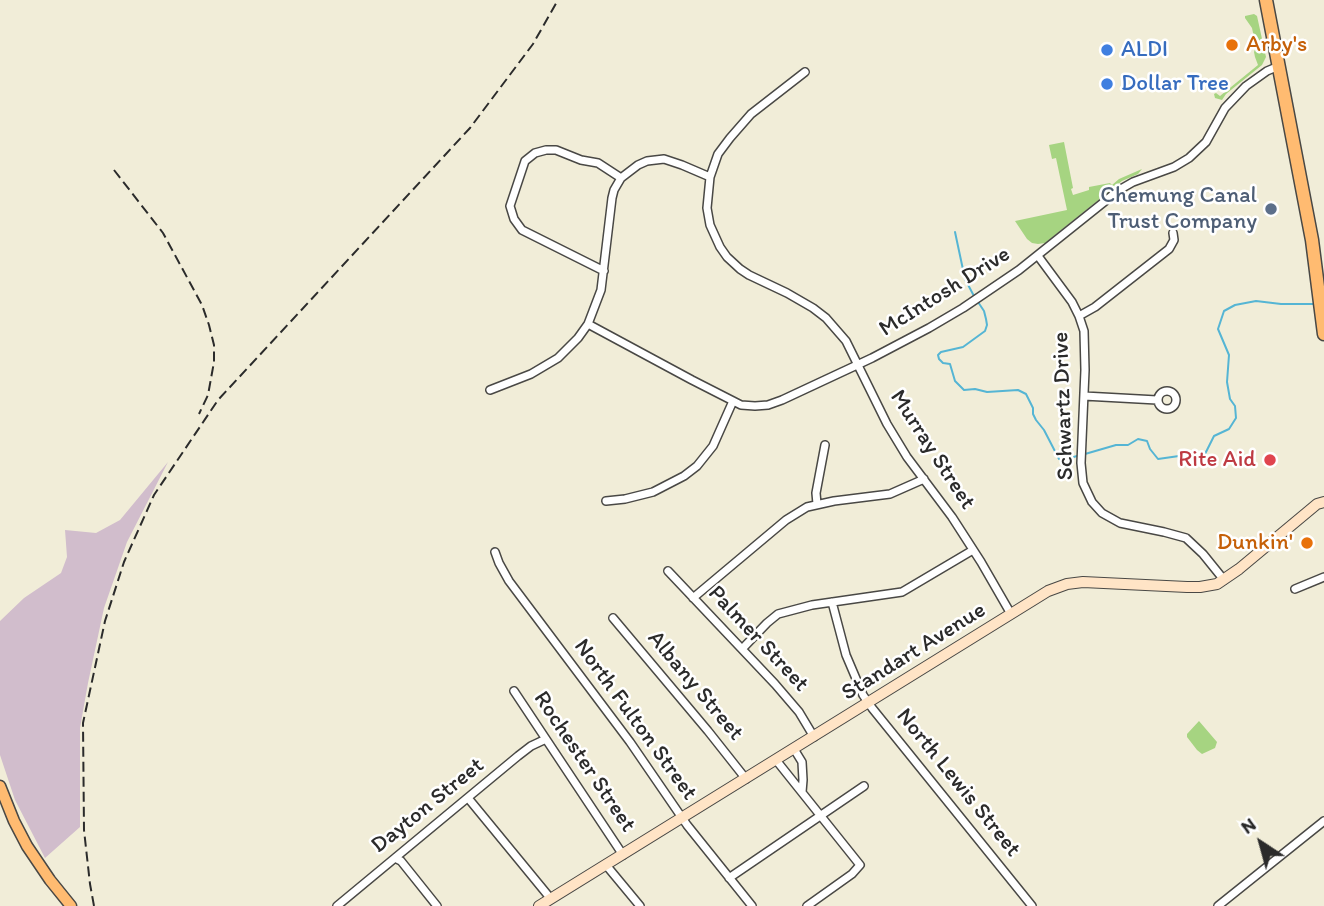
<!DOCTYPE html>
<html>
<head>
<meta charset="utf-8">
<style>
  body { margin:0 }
  #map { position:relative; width:1324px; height:906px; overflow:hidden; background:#f1edd8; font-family:Itim,sans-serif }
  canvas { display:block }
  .north { position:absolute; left:1226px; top:808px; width:70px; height:70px; -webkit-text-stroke:5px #fff; paint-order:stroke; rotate:324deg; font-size:19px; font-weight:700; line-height:28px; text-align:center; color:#2b2b2b }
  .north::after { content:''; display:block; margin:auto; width:24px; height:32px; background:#2b2b2b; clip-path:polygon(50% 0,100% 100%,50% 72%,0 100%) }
</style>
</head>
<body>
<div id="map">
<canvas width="1324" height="906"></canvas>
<div class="north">N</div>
</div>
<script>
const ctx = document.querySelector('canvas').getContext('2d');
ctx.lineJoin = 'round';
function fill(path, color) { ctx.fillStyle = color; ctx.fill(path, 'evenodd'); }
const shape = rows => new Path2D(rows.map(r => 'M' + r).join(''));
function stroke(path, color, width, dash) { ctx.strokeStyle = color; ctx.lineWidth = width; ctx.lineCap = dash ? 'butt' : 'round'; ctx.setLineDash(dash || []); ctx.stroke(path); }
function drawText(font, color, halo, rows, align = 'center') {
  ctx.font = font + ' Itim,sans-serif'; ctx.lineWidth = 5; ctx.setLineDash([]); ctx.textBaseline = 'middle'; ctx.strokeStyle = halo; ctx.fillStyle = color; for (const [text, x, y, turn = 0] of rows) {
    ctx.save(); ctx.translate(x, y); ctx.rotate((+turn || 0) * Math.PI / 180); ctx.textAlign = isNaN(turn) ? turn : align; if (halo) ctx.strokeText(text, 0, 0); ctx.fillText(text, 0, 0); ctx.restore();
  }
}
const industrial = shape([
  [168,462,127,542,104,608,88,683,80,728,80,827,45,858,15,800,0,755,0,621,24,598,61,573,67,557,65,530,96,533,120,520]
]);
const green = shape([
  [1254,14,1257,16,1266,57,1262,65,1226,94,1222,100,1215,98,1214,94,1216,93,1220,96,1258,65,1255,57,1254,52,1256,47,1252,28,1245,18,1245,16],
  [1064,142,1073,188,1071,189,1073,195,1089,190,1089,187,1110,183,1112,185,1119,179,1142,169,1138,174,1122,181,1045,243,1038,244,1032,243,1027,239,1015,221,1067,210,1056,158,1052,159,1049,145],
  [1199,721,1217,742,1215,748,1202,754,1197,750,1187,737,1187,734]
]);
const stream = shape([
  [955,232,965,279,975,298],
  [978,302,984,311,986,319,987,325,985,331,963,347,941,352,938,355,939,359,943,363,950,364,955,381,964,390,975,389,987,392,1018,390,1026,394,1033,408,1033,414,1036,420,1044,430,1059,459,1063,460,1077,456],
  [1085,454,1116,445,1128,445,1138,439,1147,441,1150,449,1158,459,1179,456,1190,459,1198,458,1205,454,1214,436,1229,429,1236,418,1235,406,1230,399,1227,382,1229,355,1218,329,1224,311,1235,305,1256,301,1281,304,1314,304]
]);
const street = shape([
  [805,72,751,114,730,138,718,154,710,177,707,208,710,225,720,247,727,257,740,269,749,275,787,293,813,308,826,318,846,341,887,424,907,457,952,517,981,562,1011,614],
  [1038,256,1072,302,1079,316,1084,331,1085,370,1081,463,1083,483,1092,502,1102,513,1120,523,1164,532,1186,538,1203,554,1224,580],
  [604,271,522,230,514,219,510,206,525,161,535,153,546,150,556,150,581,160,598,163,621,178],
  [1079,316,1095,307,1169,249,1174,240,1173,233],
  [588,324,692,380,741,405,755,406,768,405,782,400,872,358,929,328,963,308,1019,270,1119,190,1133,182,1174,167,1189,158,1206,142,1225,108,1246,86,1267,71,1279,66],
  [490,390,531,374,558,358,578,338,588,324,601,290,612,198,614,190,621,178,638,165,647,161,664,159,682,165,710,177],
  '1158 400a9 9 0 1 1 18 0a9 9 0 1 1-18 0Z',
  [1084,396,1157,400],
  [606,501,625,499,653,492,684,476,697,466,713,446,733,401],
  [817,504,816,493,825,445],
  [495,552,499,563,509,581,630,742,687,825,752,906],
  [668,571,775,684,799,712,814,737],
  [1295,589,1324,577],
  [693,598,786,520,807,507,834,501,890,494,924,479],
  [832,602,846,655,863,695,872,708,1032,906],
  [613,618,708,731,746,779],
  [742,649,767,623,778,614,812,605,902,592,973,550],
  [514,691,623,855],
  [794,749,802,762,803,780,802,792],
  [776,760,860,865,852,874,807,906],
  [468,798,551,899],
  [395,858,401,861,437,906],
  [606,865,640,906],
  [729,878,864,786],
  [337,906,518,756,531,746,546,739],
  [1218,906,1324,821]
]);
const secondary = shape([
  [539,906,1048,591,1067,584,1083,582,1187,587,1200,587,1217,584,1239,569,1317,504,1324,502]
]);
const primary = shape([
  [0,786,14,821,27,846,50,880,71,906]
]);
const highway = shape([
  [1266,0,1312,240,1324,334]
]);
const rail = shape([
  [114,170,163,233,202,305,209,325,214,345,214,362,208,395,199,414],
  [94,906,90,884,84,830,83,723,105,621,124,562,154,495,218,400,470,128,533,44,558,0]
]);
const markers = [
  [1232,45,7,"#e8710a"],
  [1107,50,7,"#3f7fe0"],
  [1107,84,7,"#3f7fe0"],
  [1271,209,7,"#5c6f8a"],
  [1270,460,7,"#e0444e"],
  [1307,543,7,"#e8710a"]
];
const foodNames = [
  ["Arby's",1246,45],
  ["Dunkin'",1293,543,"right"]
];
const shopNames = [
  ["ALDI",1121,50],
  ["Dollar Tree",1121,84]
];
const serviceNames = [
  ["Chemung Canal",1257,196],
  ["Trust Company",1257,222]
];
const streetNames = [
  ["McIntosh Drive",945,292,-32],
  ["Schwartz Drive",1064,406,-92],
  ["Murray Street",932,450,57],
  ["Palmer Street",758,639,47],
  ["Standart Avenue",914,652,-32],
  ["Albany Street",695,686,50],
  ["North Fulton Street",635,720,54],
  ["Rochester Street",584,762,56],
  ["North Lewis Street",958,783,51],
  ["Dayton Street",428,806,-39]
];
const healthNames = [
  ["Rite Aid",1256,460]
];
fill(industrial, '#d1bdcc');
fill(green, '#a6d481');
stroke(stream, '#55b5d4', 2);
stroke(street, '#494845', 10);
stroke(secondary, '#494845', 12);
stroke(primary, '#494845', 13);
stroke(highway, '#494845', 15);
stroke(street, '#fff', 7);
stroke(secondary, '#ffe4c6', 10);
stroke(primary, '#ffbb71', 10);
stroke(highway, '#ffbb71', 12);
stroke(rail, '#2b2b2b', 2, [10, 5]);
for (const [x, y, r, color] of markers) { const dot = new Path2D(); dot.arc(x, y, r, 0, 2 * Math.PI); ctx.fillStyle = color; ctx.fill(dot); stroke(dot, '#fff', 2.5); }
drawText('23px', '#c56008', '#fff', foodNames, 'left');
drawText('23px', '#366cbe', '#fff', shopNames, 'left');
drawText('23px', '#4e5e75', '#fff', serviceNames, 'right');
drawText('23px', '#2b2b2b', '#fff', streetNames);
drawText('23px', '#be3a42', '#fff', healthNames, 'right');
</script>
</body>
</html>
